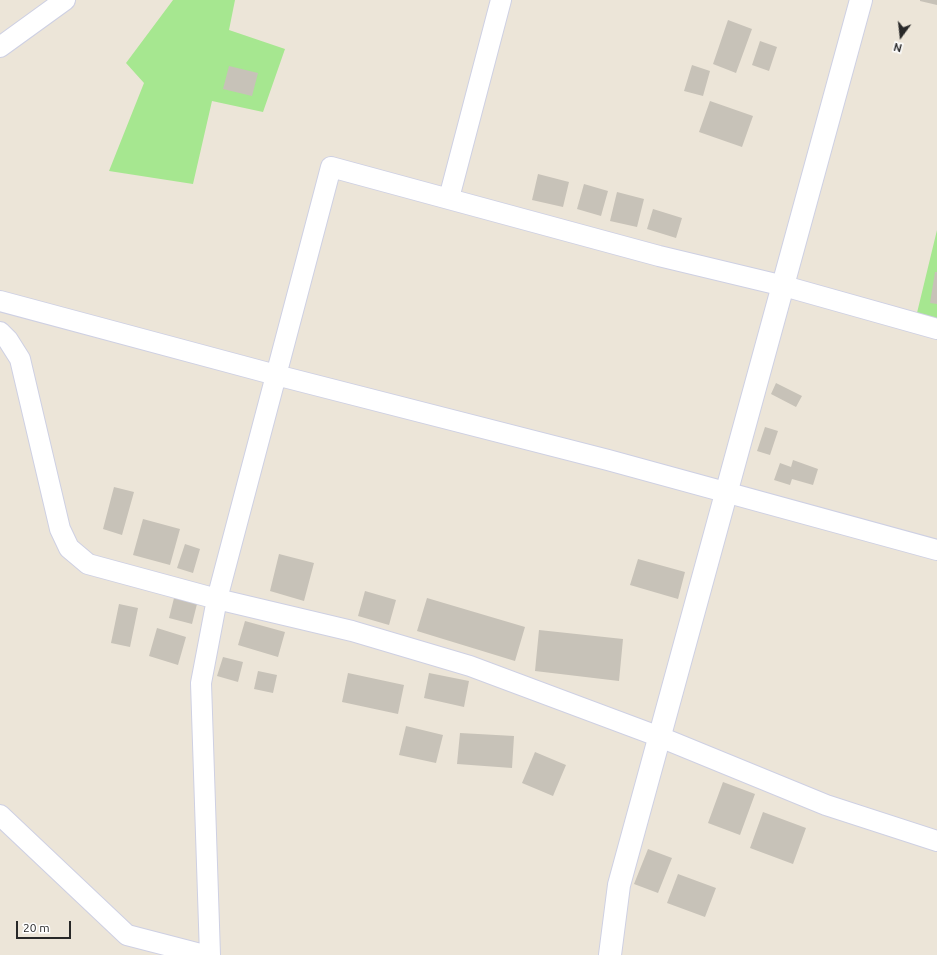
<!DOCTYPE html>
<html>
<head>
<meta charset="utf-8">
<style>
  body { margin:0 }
  #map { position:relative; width:937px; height:955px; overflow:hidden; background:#ece5d8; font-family:Ubuntu,sans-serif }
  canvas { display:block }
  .north { position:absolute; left:881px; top:16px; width:40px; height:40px; -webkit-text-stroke:3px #fff; paint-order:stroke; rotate:195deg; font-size:11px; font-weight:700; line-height:16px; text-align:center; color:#282828 }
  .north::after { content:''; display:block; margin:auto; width:14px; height:18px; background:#282828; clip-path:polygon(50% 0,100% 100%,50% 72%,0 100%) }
  .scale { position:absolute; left:16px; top:921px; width:55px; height:18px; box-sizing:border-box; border:2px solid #282828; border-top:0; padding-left:5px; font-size:12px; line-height:14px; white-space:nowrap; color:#282828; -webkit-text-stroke:3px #fff; paint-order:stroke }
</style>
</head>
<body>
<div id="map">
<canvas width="937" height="955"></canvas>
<div class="north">N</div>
<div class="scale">20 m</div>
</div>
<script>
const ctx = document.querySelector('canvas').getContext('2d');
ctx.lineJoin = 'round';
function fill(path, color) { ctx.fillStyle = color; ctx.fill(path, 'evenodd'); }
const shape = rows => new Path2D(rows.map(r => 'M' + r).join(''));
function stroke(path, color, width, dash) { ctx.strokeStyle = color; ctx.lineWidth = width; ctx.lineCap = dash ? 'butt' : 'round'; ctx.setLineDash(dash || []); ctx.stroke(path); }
const green = shape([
  [173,0,235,0,229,30,285,49,263,112,212,101,193,184,109,171,144,83,126,63],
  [937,230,937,323,916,317]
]);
const building = shape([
  [920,0,937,0,937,5,920,1],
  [728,20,752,29,736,73,713,64],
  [760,41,777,47,769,71,752,65],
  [692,65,710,71,703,96,684,91],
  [229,66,258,73,252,96,223,89],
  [710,101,753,116,742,147,699,132],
  [538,174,569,182,563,207,532,200],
  [584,184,608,191,601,216,577,209],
  [617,192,644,199,637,227,610,221],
  [653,209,682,218,676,238,647,229],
  [935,272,937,272,937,304,930,303],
  [776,383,802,396,796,407,771,394],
  [765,427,778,431,770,455,757,451],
  [793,460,818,469,813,485,792,479,790,485,774,480,780,463,791,467],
  [114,487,134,492,122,535,103,529],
  [143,519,180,529,170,565,133,555],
  [185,544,200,549,193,573,177,568],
  [279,554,314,563,304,601,270,591],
  [638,559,685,572,678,599,630,585],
  [365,591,396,600,389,625,358,616],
  [174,598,197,604,192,624,169,618],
  [427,598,525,627,515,661,417,631],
  [119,604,138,608,130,647,111,643],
  [245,621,285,632,278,657,238,645],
  [157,628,186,637,178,665,149,656],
  [539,630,623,639,619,681,535,671],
  [223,657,243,662,238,682,217,676],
  [258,671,277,675,273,693,254,689],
  [348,673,404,685,398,714,342,702],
  [429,673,469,681,464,707,424,698],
  [406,726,443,735,436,763,399,755],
  [460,733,514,736,512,768,457,764],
  [535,752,566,765,553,796,522,783],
  [723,782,755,794,740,835,708,823],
  [763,812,806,828,793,864,750,848],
  [648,849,672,858,658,893,634,884],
  [678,874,716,888,705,917,667,903]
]);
const minor = shape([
  [0,47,65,0],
  [449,198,501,0],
  [0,301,276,375,608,460,937,550],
  [0,332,8,340,20,359,60,529,69,548,88,564,217,599,352,631,470,666,660,737,826,805,937,841],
  [0,815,127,935,204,955],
  [210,955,201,683,217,599,331,167,659,256,784,286,937,329]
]);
const tertiary = shape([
  [610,955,619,885,861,0]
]);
fill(green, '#a6e790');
fill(building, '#c7c2b8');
stroke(minor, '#ced0e3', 22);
stroke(tertiary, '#ced0e3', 24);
stroke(minor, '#fff', 20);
stroke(tertiary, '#fff', 22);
</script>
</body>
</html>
